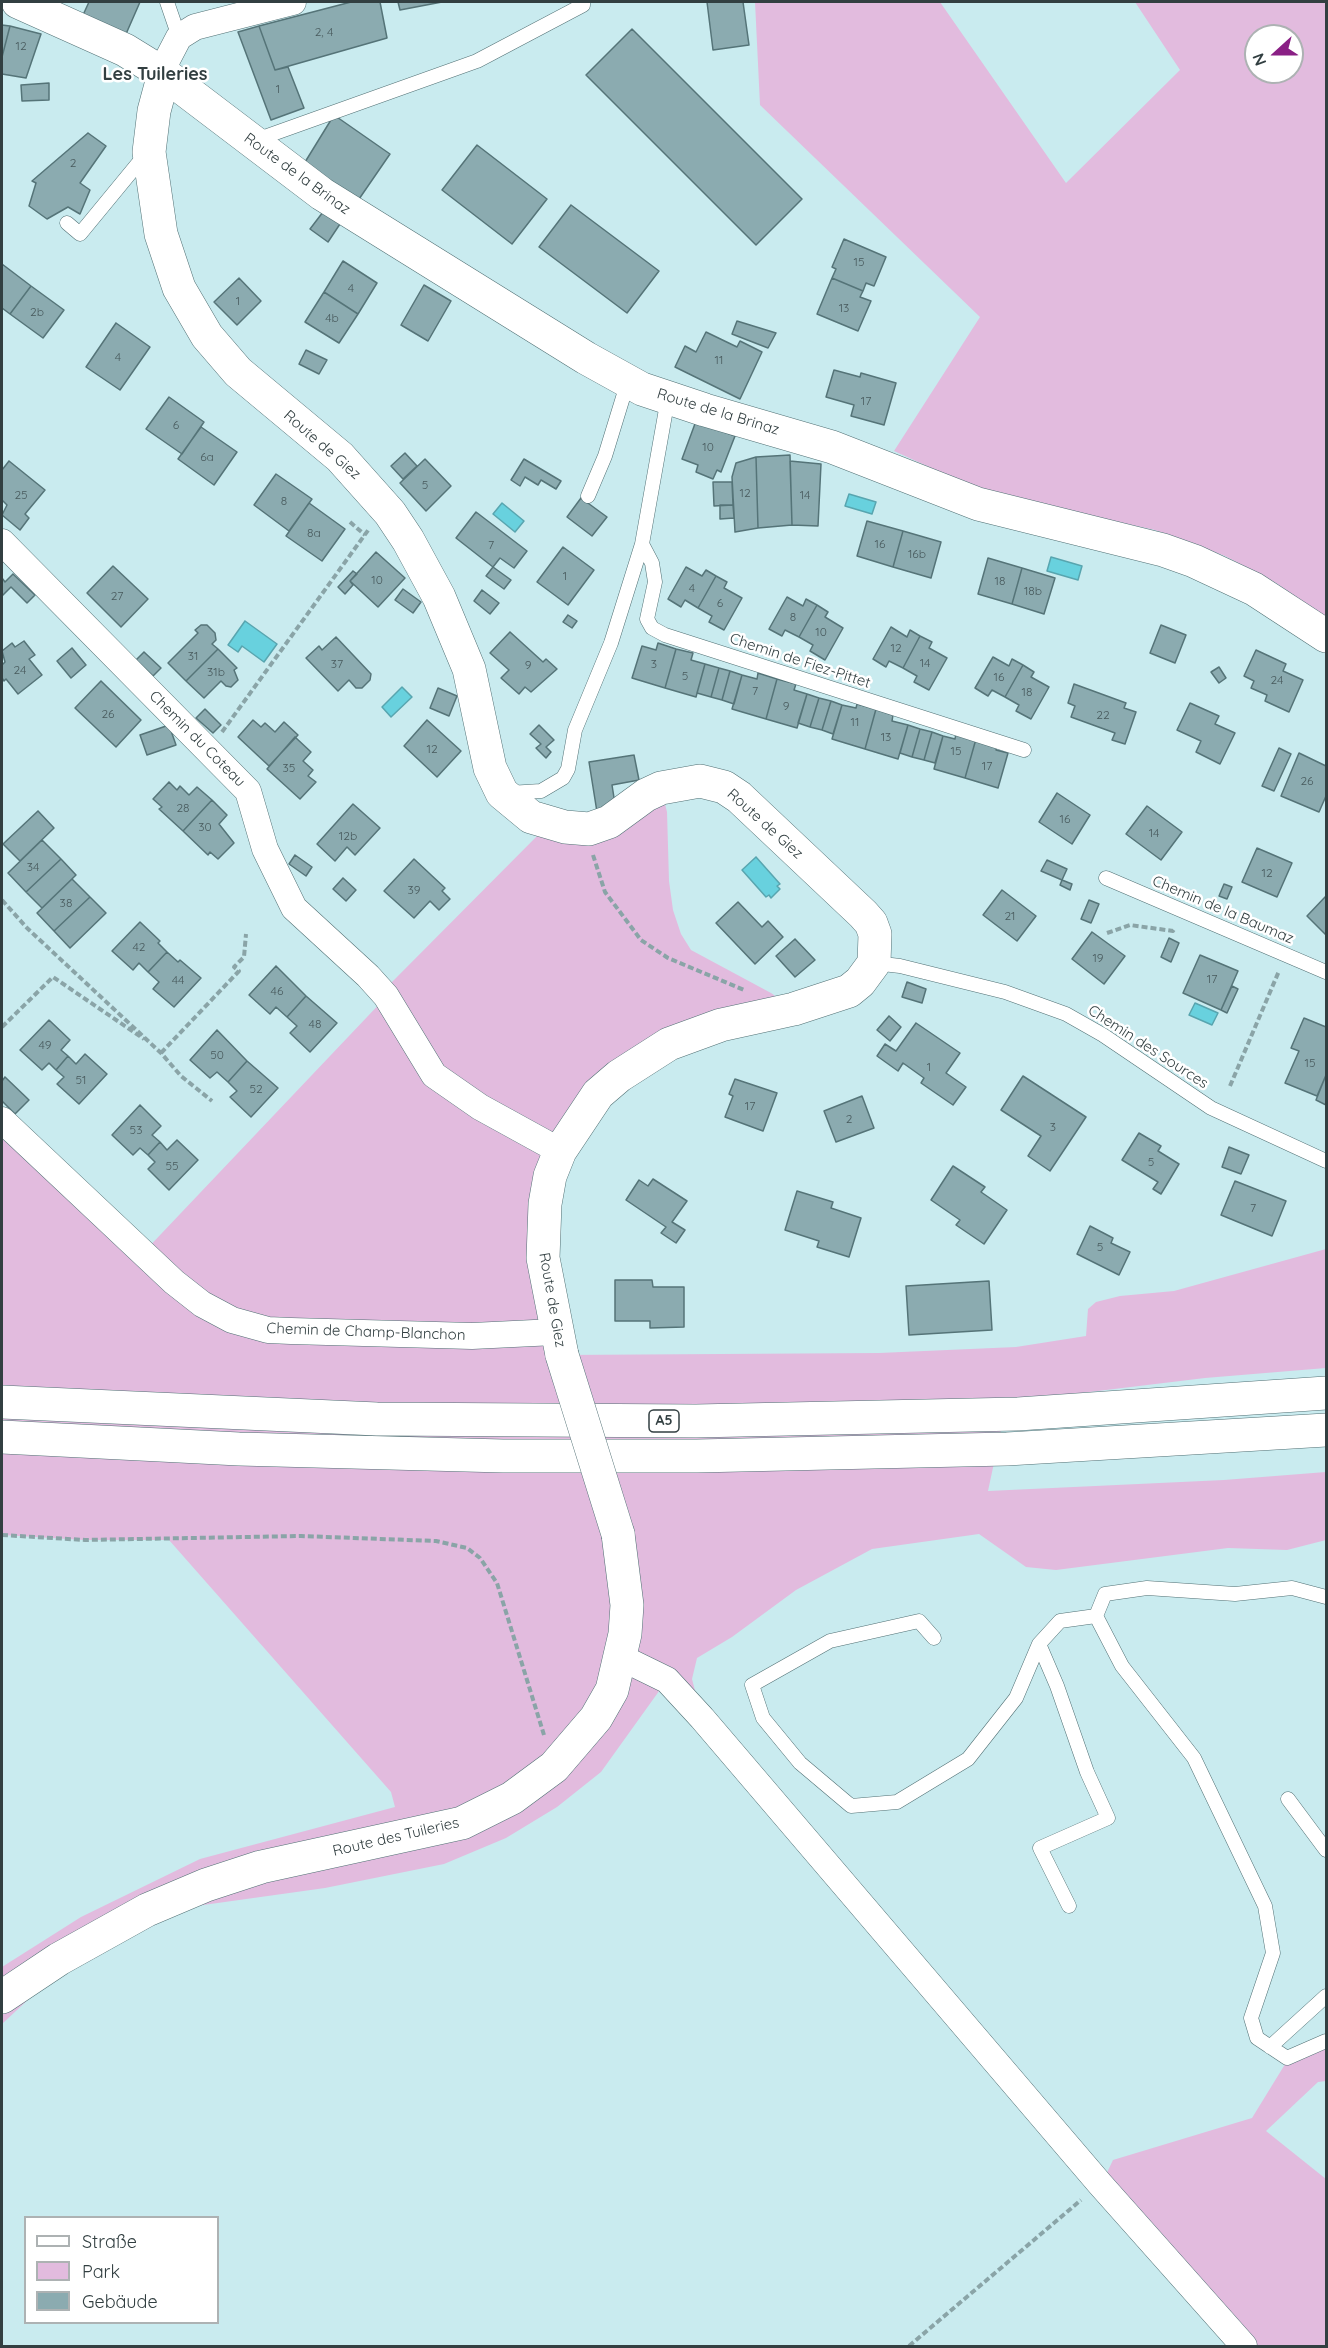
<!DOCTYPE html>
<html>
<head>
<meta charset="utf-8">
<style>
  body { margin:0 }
  #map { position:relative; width:1328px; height:2348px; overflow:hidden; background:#c9ebef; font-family:Quicksand,sans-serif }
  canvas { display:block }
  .frame { position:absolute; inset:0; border:3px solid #323f41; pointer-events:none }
  .legend { position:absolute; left:24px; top:2216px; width:195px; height:108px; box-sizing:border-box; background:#fff; border:2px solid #adb2b3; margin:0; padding:8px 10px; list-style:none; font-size:18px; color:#323f41 }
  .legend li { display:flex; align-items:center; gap:12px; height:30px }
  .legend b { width:30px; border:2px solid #adb2b3 }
  .north { position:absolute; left:1244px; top:24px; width:60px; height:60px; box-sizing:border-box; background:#fff; border:2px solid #adb2b3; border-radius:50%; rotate:249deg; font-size:16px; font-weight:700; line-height:24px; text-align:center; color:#323f41 }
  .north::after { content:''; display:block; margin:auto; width:21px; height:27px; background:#8a2085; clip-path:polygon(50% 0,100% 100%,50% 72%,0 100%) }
</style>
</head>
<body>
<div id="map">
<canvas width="1328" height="2348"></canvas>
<div class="frame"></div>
<ul class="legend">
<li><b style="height:8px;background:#fff"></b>Straße</li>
<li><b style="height:16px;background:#e2bbde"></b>Park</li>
<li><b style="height:16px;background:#8babb0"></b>Gebäude</li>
</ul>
<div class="north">N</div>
</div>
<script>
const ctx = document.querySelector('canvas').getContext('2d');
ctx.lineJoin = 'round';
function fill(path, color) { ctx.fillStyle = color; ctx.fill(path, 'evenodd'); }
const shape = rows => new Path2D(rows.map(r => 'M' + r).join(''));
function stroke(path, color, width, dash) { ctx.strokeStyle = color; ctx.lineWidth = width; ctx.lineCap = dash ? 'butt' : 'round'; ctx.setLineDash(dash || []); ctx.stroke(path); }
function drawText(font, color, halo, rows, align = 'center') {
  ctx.font = font + ' Quicksand,sans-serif'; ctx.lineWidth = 5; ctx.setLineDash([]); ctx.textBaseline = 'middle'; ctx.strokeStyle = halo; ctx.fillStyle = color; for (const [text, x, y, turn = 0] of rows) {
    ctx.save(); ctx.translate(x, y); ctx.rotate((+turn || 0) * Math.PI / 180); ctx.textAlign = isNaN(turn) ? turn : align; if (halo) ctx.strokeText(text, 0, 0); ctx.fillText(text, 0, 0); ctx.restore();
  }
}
const green = shape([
  [755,2,940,2,1066,183,1180,70,1135,2,1326,2,1326,618,1276,583,1225,556,1155,530,1049,507,975,488,894,451,980,317,760,105],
  [1256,36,1292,36,1292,72,1256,72],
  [661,788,667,812,669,881,673,910,681,934,691,950,771,993,794,1009,645,1057,550,1176,562,1355,879,1353,1016,1347,1086,1336,1088,1309,1096,1302,1120,1296,1174,1291,1326,1249,1326,1368,1205,1378,1007,1402,988,1491,1224,1480,1326,1472,1326,1540,1287,1550,1228,1548,1056,1570,1026,1567,979,1534,872,1549,796,1590,732,1637,697,1658,692,1679,702,1718,667,1680,601,1772,557,1807,506,1838,444,1864,325,1888,189,1907,80,1964,32,1996,2,2024,2,1967,81,1917,200,1859,395,1807,391,1792,169,1540,85,1540,2,1535,2,1120,143,1253,386,997,392,982,549,824,565,827],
  [1326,2044,1326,2081,1318,2082,1266,2131,1326,2179,1326,2346,1247,2346,1103,2181,1113,2160,1252,2118,1287,2061]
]);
const water = shape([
  [849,494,876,502,872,514,845,506,849,494],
  [502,503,524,521,515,532,493,514,502,503],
  [1051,557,1082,566,1078,580,1047,571,1051,557],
  [245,621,277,644,264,662,242,646,238,652,228,645,245,621],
  [402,687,412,697,391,717,382,707,402,687],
  [756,857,780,884,777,886,780,889,771,898,769,895,766,897,742,870,756,857],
  [1195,1003,1218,1013,1212,1025,1189,1015,1195,1003]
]);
const building = shape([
  [89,2,140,2,126,34,83,15,89,2],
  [351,2,380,2,387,38,275,70,259,26,351,2],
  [398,2,442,2,400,10,398,2],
  [707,2,743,2,749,45,713,50,707,2],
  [2,25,10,26,2,57,2,25],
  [10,26,41,34,26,78,2,74,2,57,10,26],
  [259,26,275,70,288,67,304,108,271,120,238,32,259,26],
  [632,29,802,199,756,245,586,75,632,29],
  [49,83,49,100,22,101,21,85,49,83],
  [334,115,390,154,357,202,302,167,334,115],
  [88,133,106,146,80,183,90,190,80,214,68,207,47,219,29,206,36,183,32,181,88,133],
  [477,145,547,199,512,244,442,190,477,145],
  [571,205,659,271,627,313,539,247,571,205],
  [323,212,340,224,328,242,310,229,323,212],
  [844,239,886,257,874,286,866,283,863,291,832,278,836,269,832,267,844,239],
  [343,261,377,283,358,314,324,292,343,261],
  [2,264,31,286,10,314,2,308,2,264],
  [239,278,261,301,237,325,214,302,239,278],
  [832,278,863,291,860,297,871,301,858,331,817,314,832,278],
  [424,285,451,301,428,341,401,325,424,285],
  [31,286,64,310,43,338,10,314,31,286],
  [324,292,358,314,339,343,305,322,324,292],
  [737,321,776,333,768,348,732,334,737,321],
  [116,323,150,347,120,390,86,367,116,323],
  [706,332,737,347,740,341,762,352,740,399,675,367,685,346,696,352,706,332],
  [306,350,327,360,319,374,299,364,306,350],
  [834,370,860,377,861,373,896,383,884,425,851,416,854,405,826,397,834,370],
  [169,397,204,422,182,454,146,429,169,397],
  [696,421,735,436,721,472,717,470,713,479,696,472,698,465,682,459,696,421],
  [201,427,237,452,214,485,178,459,201,427],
  [405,453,417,466,403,479,391,466,405,453],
  [790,455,792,525,758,528,756,457,790,455],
  [756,457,758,528,735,532,732,477,736,463,756,457],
  [425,459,451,486,426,511,400,483,425,459],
  [524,459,561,481,556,489,541,480,538,485,525,477,520,486,511,480,524,459],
  [9,461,45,490,25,514,29,518,20,530,2,515,7,505,2,500,2,470,9,461],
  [790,461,821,464,818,526,792,525,790,461],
  [276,474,312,499,289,531,254,505,276,474],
  [713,482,732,482,733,505,714,506,713,482],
  [581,498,607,517,592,536,567,517,581,498],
  [309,503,345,529,322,561,286,536,309,503],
  [720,505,733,505,734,518,720,519,720,505],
  [476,512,527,551,514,568,500,558,493,567,456,538,476,512],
  [867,521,903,531,893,567,857,556,867,521],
  [903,531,941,542,931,578,893,567,903,531],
  [563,547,594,570,568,605,537,582,563,547],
  [376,552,405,578,378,607,350,581,376,552],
  [988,558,1022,568,1012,604,978,594,988,558],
  [113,566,148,599,121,627,87,593,113,566],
  [493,567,511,580,504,589,486,576,493,567],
  [686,567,702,576,706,570,716,576,698,608,685,600,681,607,668,599,686,567],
  [1022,568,1055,578,1044,614,1012,604,1022,568],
  [353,571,357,574,350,581,353,585,345,594,338,587,353,571],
  [13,574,35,595,27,603,11,587,2,596,2,578,5,582,13,574],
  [716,576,727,582,724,588,742,598,724,630,709,622,712,616,698,608,716,576],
  [403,589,421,602,413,613,395,600,403,589],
  [482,590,499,603,490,614,474,601,482,590],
  [787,597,803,606,806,599,817,605,799,637,785,630,782,636,769,629,787,597],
  [817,605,828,612,825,617,843,628,825,660,810,651,813,645,799,637,817,605],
  [568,615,577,621,572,628,563,622,568,615],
  [201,625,207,625,215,633,216,640,212,644,218,649,186,681,168,663,198,633,195,630,201,625],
  [1161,625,1186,635,1175,663,1150,653,1161,625],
  [891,627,907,637,910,630,920,636,903,668,889,661,886,667,873,659,891,627],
  [510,632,543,662,546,659,557,669,531,692,525,687,519,694,501,678,509,670,490,653,510,632],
  [920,636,932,642,929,648,947,658,929,690,914,682,917,676,903,668,920,636],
  [336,637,371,674,370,680,362,688,356,688,349,680,338,691,306,658,319,646,322,650,336,637],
  [24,641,35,655,29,659,42,675,18,694,6,679,4,681,2,678,2,665,5,662,2,651,12,643,15,647,24,641],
  [658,643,676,649,665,688,632,678,642,646,656,650,658,643],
  [72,648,86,665,71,678,57,661,72,648],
  [218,649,237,668,234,670,238,680,231,687,226,686,221,681,204,698,186,681,218,649],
  [676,649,693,653,691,660,705,664,696,697,665,688,676,649],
  [1256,650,1286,664,1283,671,1303,680,1289,712,1265,701,1267,695,1251,688,1254,681,1244,676,1256,650],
  [144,652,161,668,153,676,136,660,144,652],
  [993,657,1009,666,1012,659,1023,665,1005,697,992,690,988,696,975,688,993,657],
  [705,664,719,668,711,697,697,693,705,664],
  [1023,665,1034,672,1031,677,1049,687,1031,719,1016,711,1019,705,1005,697,1023,665],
  [1219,667,1226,678,1219,683,1211,672,1219,667],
  [719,668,730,671,722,700,711,697,719,668],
  [730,671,742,675,734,704,722,700,730,671],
  [758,673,777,679,766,719,732,709,742,675,757,679,758,673],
  [777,679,796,684,794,690,807,694,797,728,766,719,777,679],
  [101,681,141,720,116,747,75,708,101,681],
  [1074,684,1126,703,1124,708,1136,712,1125,744,1112,740,1115,733,1071,717,1075,706,1068,703,1074,684],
  [438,688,457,696,449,716,430,708,438,688],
  [807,694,819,698,810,727,798,723,807,694],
  [819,698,831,701,822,730,810,727,819,698],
  [831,701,842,705,833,734,822,730,831,701],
  [1190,703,1219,716,1215,724,1235,733,1220,764,1196,752,1201,741,1177,730,1190,703],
  [857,704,876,709,865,749,832,739,842,705,856,708,857,704],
  [205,709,221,725,213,733,196,718,205,709],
  [876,709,893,715,892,721,908,725,898,759,865,749,876,709],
  [253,720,261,727,265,723,275,732,284,722,298,735,269,766,238,737,253,720],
  [427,720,461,751,437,777,404,746,427,720],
  [169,725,176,745,147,755,140,735,169,725],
  [539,725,554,740,546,747,551,752,546,758,536,748,541,744,530,734,539,725],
  [908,725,920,729,912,757,900,753,908,725],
  [920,729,932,732,924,760,912,757,920,729],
  [932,732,943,736,935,763,924,760,932,732],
  [956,733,976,739,965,778,934,769,943,736,955,739,956,733],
  [295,737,311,752,303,761,313,770,308,776,316,782,300,799,267,769,295,737],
  [976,739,997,745,996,750,1008,753,998,788,965,778,976,739],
  [1279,748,1291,754,1274,791,1262,786,1279,748],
  [1299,753,1326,766,1326,796,1319,812,1281,796,1299,753],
  [634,755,639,780,612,785,615,804,597,812,589,762,634,755],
  [169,782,177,790,180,786,189,795,197,787,212,800,183,831,159,809,162,807,153,799,169,782],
  [1057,793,1090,815,1072,844,1039,822,1057,793],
  [212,800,227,815,219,824,234,843,218,859,210,852,208,855,183,831,212,800],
  [353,804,380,828,355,855,347,847,335,861,317,844,353,804],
  [1147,806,1182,832,1161,860,1126,834,1147,806],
  [38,811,54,828,20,861,3,844,38,811],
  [42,840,61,859,26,892,8,873,42,840],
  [1257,848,1292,863,1277,897,1242,882,1257,848],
  [295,855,312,867,306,876,289,864,295,855],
  [61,859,76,875,42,908,26,892,61,859],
  [414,859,445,888,442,891,450,899,439,910,430,901,414,918,384,891,414,859],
  [1047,860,1067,869,1062,880,1041,871,1047,860],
  [343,878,356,890,346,901,333,889,343,878],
  [72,879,90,897,54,931,37,913,72,879],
  [1062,880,1072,884,1070,890,1060,885,1062,880],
  [1224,884,1232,887,1227,899,1219,896,1224,884],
  [1002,890,1036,916,1017,941,983,915,1002,890],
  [1326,896,1326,935,1307,916,1326,896],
  [90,897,106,913,70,948,54,931,90,897],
  [1089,900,1099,904,1091,923,1081,919,1089,900],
  [738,902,762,927,768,921,783,937,755,964,716,923,738,902],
  [140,922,160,941,158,943,167,952,148,972,139,963,133,970,112,951,140,922],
  [1092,932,1125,956,1104,984,1072,959,1092,932],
  [1169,938,1179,943,1171,962,1161,957,1169,938],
  [795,939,815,960,795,977,776,956,795,939],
  [167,952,178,962,180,960,201,978,174,1007,153,989,159,982,148,972,167,952],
  [1200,955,1238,971,1221,1010,1183,993,1200,955],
  [276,966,306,996,287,1017,276,1007,270,1014,249,995,276,966],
  [907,982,926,989,922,1003,902,997,907,982],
  [1232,986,1238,989,1227,1013,1221,1010,1232,986],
  [306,996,337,1023,310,1052,290,1033,297,1026,287,1017,306,996],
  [889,1016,901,1027,890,1041,877,1030,889,1016],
  [1304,1018,1326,1027,1326,1075,1317,1096,1285,1083,1299,1051,1291,1048,1304,1018],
  [49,1020,70,1040,61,1050,68,1056,56,1070,49,1063,42,1070,20,1050,49,1020],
  [916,1023,960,1053,946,1073,966,1087,953,1105,921,1083,924,1078,903,1063,898,1071,877,1056,885,1044,896,1051,916,1023],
  [217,1030,247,1061,228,1082,217,1072,210,1078,190,1060,217,1030],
  [85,1054,107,1074,79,1104,57,1084,64,1077,56,1070,68,1056,76,1064,85,1054],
  [247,1061,278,1088,251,1117,230,1097,237,1091,228,1082,247,1061],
  [1326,1075,1326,1105,1316,1100,1326,1075],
  [1023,1076,1086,1117,1050,1171,1028,1156,1041,1136,1001,1110,1023,1076],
  [5,1077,29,1100,15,1114,2,1101,2,1081,5,1077],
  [735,1079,777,1093,763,1131,725,1117,733,1096,729,1094,735,1079],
  [862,1096,874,1128,836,1142,824,1111,862,1096],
  [140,1105,161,1126,152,1135,160,1142,148,1155,140,1148,133,1155,112,1135,140,1105],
  [1139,1133,1161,1146,1158,1151,1179,1164,1161,1194,1153,1189,1158,1182,1122,1160,1139,1133],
  [177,1140,198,1160,169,1190,148,1169,155,1162,148,1155,160,1142,167,1150,177,1140],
  [1229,1147,1249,1155,1241,1174,1222,1167,1229,1147],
  [953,1166,985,1187,981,1192,1007,1210,984,1244,956,1225,960,1220,931,1200,953,1166],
  [653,1179,687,1201,672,1222,685,1230,676,1243,661,1233,666,1227,626,1200,639,1180,648,1186,653,1179],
  [1235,1181,1286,1201,1272,1236,1221,1215,1235,1181],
  [797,1191,833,1202,831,1208,861,1218,849,1257,817,1247,819,1241,785,1230,797,1191],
  [1090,1226,1113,1238,1111,1243,1130,1252,1119,1275,1077,1254,1090,1226],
  [615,1280,652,1280,653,1287,684,1287,684,1327,650,1328,650,1321,615,1321,615,1280],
  [989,1281,992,1330,909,1335,906,1286,989,1281]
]);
const path = shape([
  [350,522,365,535],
  [222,732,369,529],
  [593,855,605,892,641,940,668,958,744,990],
  [2,900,27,928,161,1053,181,1076,212,1101],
  [1107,933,1130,925,1173,931,1175,928],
  [2,1027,53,977,144,1039],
  [161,1053,239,971,234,967,244,957,246,934],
  [1230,1086,1279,971],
  [2,1535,85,1540,301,1536,436,1541,467,1548,480,1558,497,1583,544,1735],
  [909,2346,1081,2200]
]);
const lane = shape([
  [167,2,179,37],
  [253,141,477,61,583,5,583,2],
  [67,223,80,234,145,155],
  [588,496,605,456,628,381],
  [642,544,652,563,655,582,647,619,652,628,665,635,1024,750],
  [509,793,541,791,563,778,568,769,575,730,611,643,642,544,668,398],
  [1106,878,1326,972],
  [874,963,900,966,1005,992,1066,1014,1103,1035,1211,1108,1326,1161],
  [1326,1597,1292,1588,1235,1594,1147,1588,1105,1594,1096,1616,1122,1666,1194,1758,1265,1906,1273,1953,1251,2018,1257,2038,1287,2058,1326,2041],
  [934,1638,919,1621,830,1641,752,1685,763,1718,800,1763,851,1806,897,1802,968,1759,1016,1698,1039,1644,1060,1621,1096,1616],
  [1039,1644,1057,1686,1087,1772,1108,1818,1040,1848,1069,1906],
  [1288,1799,1326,1850],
  [1270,2047,1326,1996]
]);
const street = shape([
  [164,74,167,60,179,37,195,27,293,2],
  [2,542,248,791,265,849,294,908,368,976,386,996,434,1075,480,1107,560,1151],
  [2,1120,174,1282,202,1304,232,1320,268,1330,291,1331,472,1336,555,1332],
  [620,1657,667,1680,702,1718,1100,2184,1244,2346]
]);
const secondary = shape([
  [18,2,125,50,164,74,322,194,586,358,642,389,705,410,832,447,978,504,1163,550,1194,561,1254,589,1326,636],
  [164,74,154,111,149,152,161,234,179,288,207,336,238,372,340,457,390,513,408,540,439,597,469,669,490,768,502,793,531,817,565,827,589,829,609,822,646,795,661,788,700,781,724,787,739,797,863,914,871,923,875,934,874,963,860,982,849,991,794,1009,721,1025,669,1044,619,1076,598,1094,560,1151,550,1176,545,1204,543,1258,562,1355],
  [2,1997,59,1959,147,1910,206,1885,261,1867,462,1823,512,1798,554,1767,596,1718,612,1690,625,1634,627,1605,618,1534]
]);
const highway = shape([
  [2,1402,377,1419,696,1421,1018,1414,1326,1393],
  [2,1437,239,1449,503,1456,697,1456,1007,1449,1326,1430]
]);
const secondaryBridge = shape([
  [562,1355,618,1534]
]);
const numberNames = [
  ["2, 4",324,32],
  ["12",21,46],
  ["1",278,89],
  ["2",73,163],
  ["15",859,262],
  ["4",351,288],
  ["1",238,301],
  ["13",844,308],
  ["2b",37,312],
  ["4b",332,318],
  ["4",118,357],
  ["11",719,360],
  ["17",866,401],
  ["6",176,425],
  ["10",708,447],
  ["6a",207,457],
  ["5",425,485],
  ["12",745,493],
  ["25",21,495],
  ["14",805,495],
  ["8",284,501],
  ["8a",314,533],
  ["16",880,544],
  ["7",491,545],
  ["16b",917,554],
  ["1",565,576],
  ["10",377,580],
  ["18",1000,581],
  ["4",692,588],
  ["18b",1033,591],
  ["27",117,596],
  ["6",720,603],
  ["8",793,617],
  ["10",821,632],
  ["12",896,648],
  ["31",193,656],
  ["14",925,663],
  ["37",337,664],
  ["3",654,664],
  ["9",528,665],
  ["24",20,670],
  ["31b",216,672],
  ["5",685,676],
  ["16",999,677],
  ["24",1277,680],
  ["7",755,691],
  ["18",1027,692],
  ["9",786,706],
  ["26",108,714],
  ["22",1103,715],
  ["11",855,722],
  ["13",886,737],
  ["12",432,749],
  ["15",956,751],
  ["17",987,766],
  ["35",289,768],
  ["26",1307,781],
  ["28",183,808],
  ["16",1065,819],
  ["30",205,827],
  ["14",1154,833],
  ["12b",348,836],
  ["34",33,867],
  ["12",1267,873],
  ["39",414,890],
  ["38",66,903],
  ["21",1010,916],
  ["42",139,947],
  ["19",1098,958],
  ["17",1212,979],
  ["44",178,980],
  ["46",277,991],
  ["48",315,1024],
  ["49",45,1045],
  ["50",217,1055],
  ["15",1310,1063],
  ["1",929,1067],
  ["51",81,1080],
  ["52",256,1089],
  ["17",750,1106],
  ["2",849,1119],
  ["3",1053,1127],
  ["53",136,1130],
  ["5",1151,1162],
  ["55",172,1166],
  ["7",1253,1208],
  ["5",1100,1247]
];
const shields = [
  [664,1421,30]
];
const shieldNames = [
  ["A5",664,1421]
];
const streetNames = [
  ["Route de la Brinaz",297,174,36],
  ["Route de la Brinaz",718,412,17],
  ["Route de Giez",322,445,41],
  ["Chemin de Fiez-Pittet",800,661,18],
  ["Chemin du Coteau",197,739,45],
  ["Route de Giez",765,824,42],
  ["Chemin de la Baumaz",1223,910,23],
  ["Chemin des Sources",1148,1047,33],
  ["Route de Giez",552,1300,80],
  ["Chemin de Champ-Blanchon",366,1332,2],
  ["Route des Tuileries",396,1837,-13]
];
const quarterNames = [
  ["Les Tuileries",155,75]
];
fill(green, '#e2bbde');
fill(water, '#68d1de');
stroke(water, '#58a5af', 1.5);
fill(building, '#8babb0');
stroke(building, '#557478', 1.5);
stroke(lane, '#517074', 15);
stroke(street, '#517074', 27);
stroke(secondary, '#517074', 34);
stroke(highway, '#517074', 34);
stroke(path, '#8aa4a7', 4, [6, 3]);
stroke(lane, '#fff', 14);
stroke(street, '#fff', 26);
stroke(secondary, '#fff', 33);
stroke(highway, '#fff', 33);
stroke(secondaryBridge, '#517074', 34, []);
stroke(secondaryBridge, '#fff', 33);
drawText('12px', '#485a5d', null, numberNames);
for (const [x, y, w] of shields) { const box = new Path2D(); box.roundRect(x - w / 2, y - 11, w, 22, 4.5); ctx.fillStyle = '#fff'; ctx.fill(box); stroke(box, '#323f41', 1.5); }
drawText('bold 14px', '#323f41', null, shieldNames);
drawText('15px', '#323f41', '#fff', streetNames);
drawText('bold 18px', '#323f41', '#fff', quarterNames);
</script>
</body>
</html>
